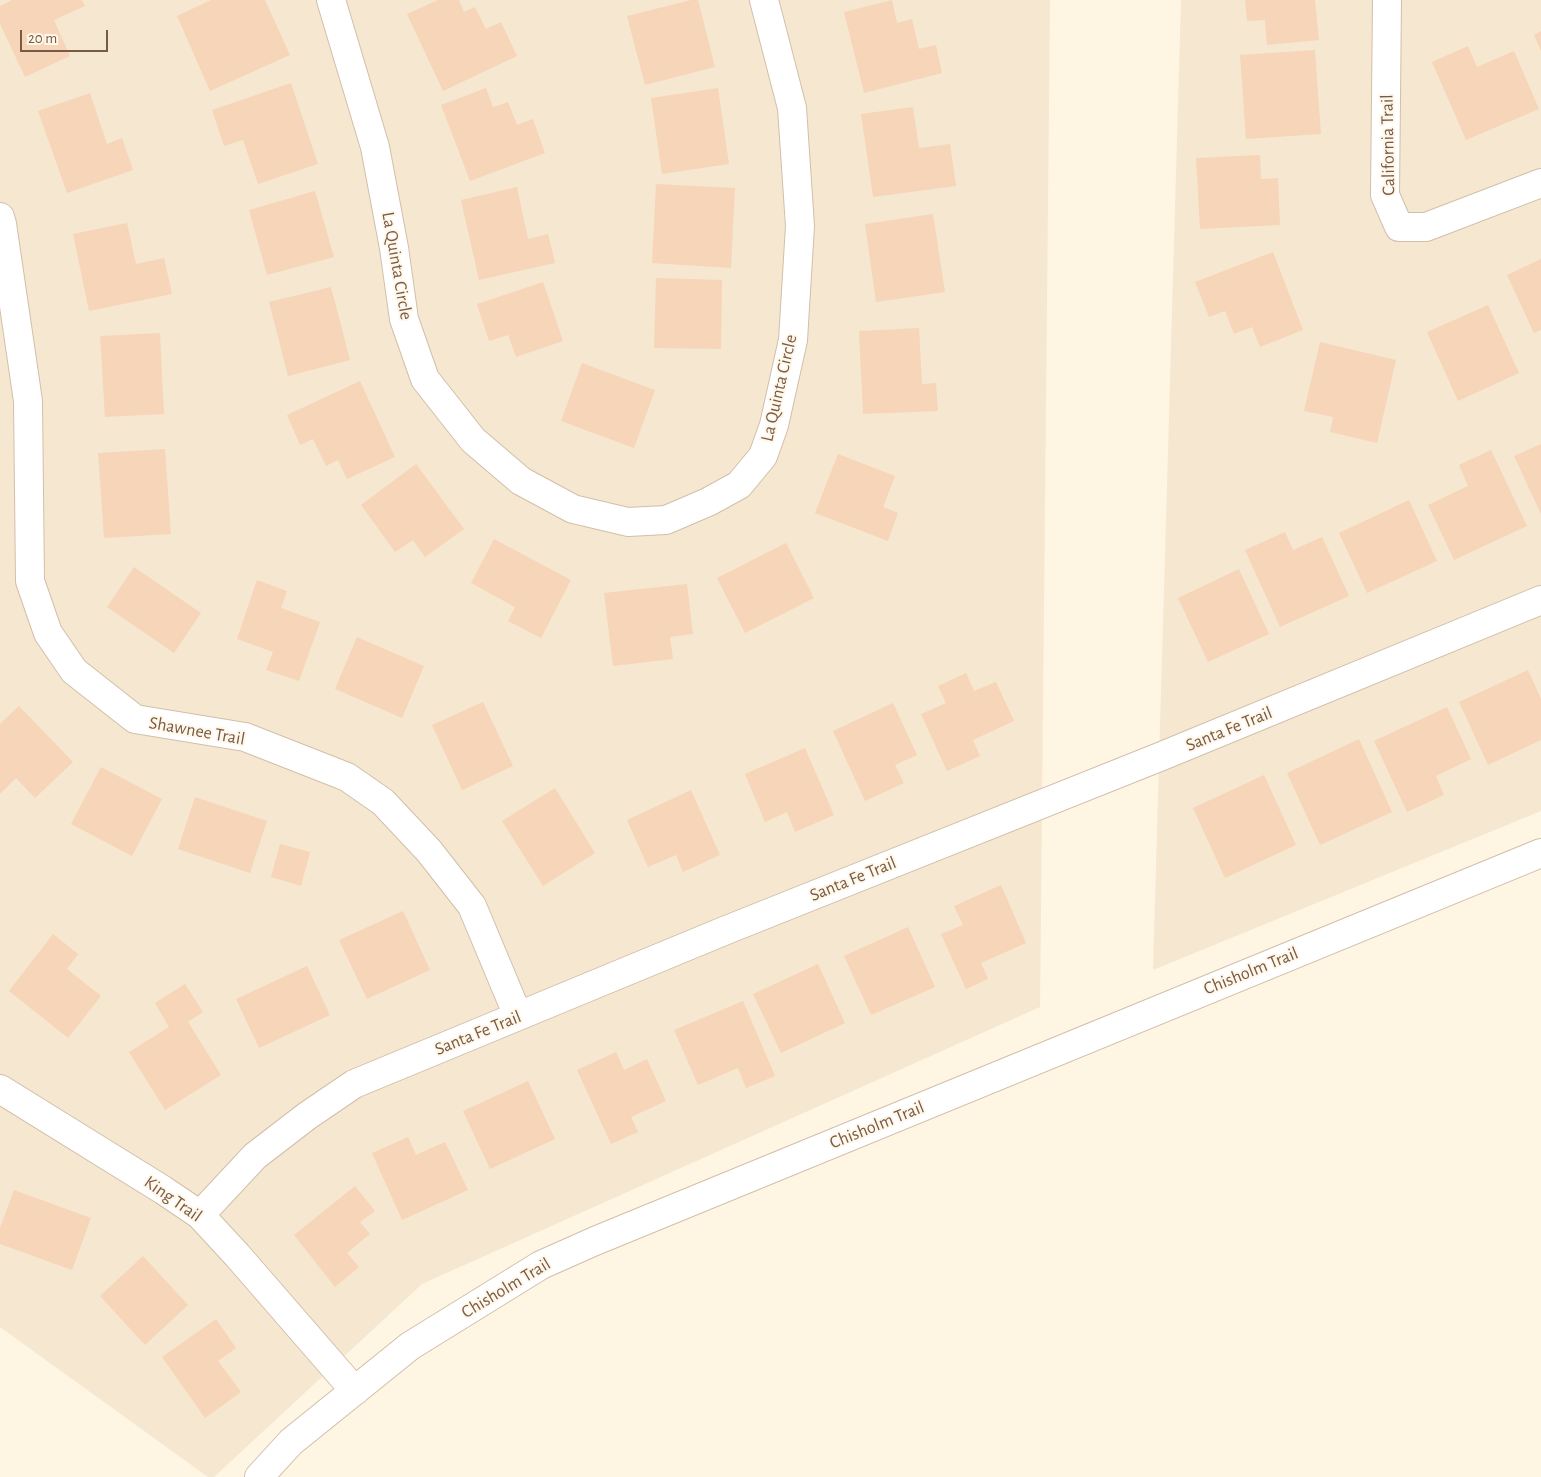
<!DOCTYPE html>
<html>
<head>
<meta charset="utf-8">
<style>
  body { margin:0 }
  #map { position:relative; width:1541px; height:1477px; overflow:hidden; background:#fef5e2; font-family:"Alegreya Sans",sans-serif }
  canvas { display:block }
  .scale { position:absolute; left:20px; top:30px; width:88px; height:22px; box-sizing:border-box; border:2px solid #785b46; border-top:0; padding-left:6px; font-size:15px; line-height:18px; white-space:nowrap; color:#785b46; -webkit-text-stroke:4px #fff8ea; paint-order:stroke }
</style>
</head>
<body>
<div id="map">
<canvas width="1541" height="1477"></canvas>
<div class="scale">20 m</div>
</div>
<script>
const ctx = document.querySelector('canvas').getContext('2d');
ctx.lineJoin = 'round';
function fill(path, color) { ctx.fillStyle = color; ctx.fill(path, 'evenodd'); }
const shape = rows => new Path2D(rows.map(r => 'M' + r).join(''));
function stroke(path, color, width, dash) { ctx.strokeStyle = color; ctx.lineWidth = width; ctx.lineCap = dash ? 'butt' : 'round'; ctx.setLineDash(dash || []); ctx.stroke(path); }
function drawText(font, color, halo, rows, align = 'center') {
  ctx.font = font + ' "Alegreya Sans",sans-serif'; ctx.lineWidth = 4; ctx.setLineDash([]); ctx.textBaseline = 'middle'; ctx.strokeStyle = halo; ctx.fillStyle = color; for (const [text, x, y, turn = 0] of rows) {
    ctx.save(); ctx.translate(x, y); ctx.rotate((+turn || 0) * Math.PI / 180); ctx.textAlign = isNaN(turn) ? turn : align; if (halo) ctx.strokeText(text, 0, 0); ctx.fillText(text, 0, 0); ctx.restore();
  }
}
const residential = shape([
  [0,0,1050,0,1040,1007,422,1284,214,1477,208,1477,0,1327],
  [1181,0,1541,0,1541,811,1153,970]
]);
const building = shape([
  [12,0,82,0,85,6,54,20,70,56,25,77,0,24,0,6],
  [211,0,265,0,290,55,210,91,177,16],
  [438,0,459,0,464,12,475,7,486,29,501,22,517,56,443,91,407,14],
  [691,0,698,0,715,67,645,85,627,16],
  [892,0,897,23,912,19,919,49,936,45,942,73,864,93,844,12],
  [1245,0,1315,0,1319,40,1267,45,1265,20,1247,21],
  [1541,31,1541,51,1534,35],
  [1468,46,1477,67,1514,51,1539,109,1466,140,1432,62],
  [1315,50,1321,134,1246,139,1240,55],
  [291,83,318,164,258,184,243,140,224,146,212,110],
  [486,88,493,107,508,102,517,125,533,119,545,153,470,181,441,105],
  [718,88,729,164,662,174,651,98],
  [90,93,107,144,122,138,133,170,67,193,38,111],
  [913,107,919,148,950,144,956,186,873,197,861,114],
  [1260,155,1261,179,1278,178,1280,225,1200,229,1196,158],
  [656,184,735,188,731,268,652,263],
  [517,187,528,239,548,234,555,263,479,280,461,200],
  [315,191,334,257,267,275,249,210],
  [933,214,945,292,876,302,865,224],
  [127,223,136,264,164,258,172,294,89,311,73,234],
  [1273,252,1303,330,1260,347,1252,327,1234,334,1225,311,1209,317,1195,282],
  [1541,259,1541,330,1534,333,1507,275],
  [656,278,722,280,721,349,654,348],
  [543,282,563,341,516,357,508,335,489,341,477,304],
  [331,287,350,360,288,376,269,302],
  [1488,305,1519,373,1458,401,1427,332],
  [919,328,922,384,936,383,938,411,863,414,859,331],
  [160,333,164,414,105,417,100,336],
  [1320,342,1396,360,1377,443,1330,432,1333,417,1304,411],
  [582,363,655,390,634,448,561,421],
  [360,381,395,457,347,479,338,460,326,466,313,439,300,445,287,415],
  [1541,444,1541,514,1514,456],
  [165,449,171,534,104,538,98,453],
  [1491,450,1527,526,1454,560,1428,505,1468,486,1459,465],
  [838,454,895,476,883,507,898,513,888,541,815,513],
  [416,464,464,529,425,557,413,540,395,552,361,505],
  [1409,500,1437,561,1367,593,1339,533],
  [1285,532,1293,550,1322,537,1349,596,1280,627,1245,550],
  [494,539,571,580,541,638,508,621,515,607,471,583],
  [786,543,814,598,745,633,717,578],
  [134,567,201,613,174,653,107,607],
  [1239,569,1269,634,1208,662,1178,598],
  [257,580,287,591,281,608,320,622,299,681,266,670,273,652,237,639],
  [687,584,693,634,670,637,673,659,613,666,604,593],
  [357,637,424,666,402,718,335,689],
  [1528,670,1541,699,1541,740,1488,765,1459,702],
  [966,673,974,691,996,682,1014,721,973,740,980,756,947,771,921,714,946,703,938,686],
  [483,702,513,766,462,790,432,725],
  [893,703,917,755,895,765,904,783,865,801,833,731],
  [19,706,73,762,35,798,16,778,0,794,0,724],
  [1447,707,1471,759,1436,776,1444,795,1407,812,1374,741],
  [1359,739,1392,812,1320,845,1287,773],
  [805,748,834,815,795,832,787,812,765,822,745,774],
  [101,767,162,799,132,856,71,824],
  [1264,775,1296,845,1225,878,1193,808],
  [555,788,595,853,543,886,502,821],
  [691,790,720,855,683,872,676,855,648,867,627,820],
  [195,797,267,821,250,873,178,849],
  [280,844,310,852,301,886,271,877],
  [1001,885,1026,943,981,963,988,979,966,989,941,934,963,925,954,906],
  [403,911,430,970,367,999,339,940],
  [908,927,935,987,871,1015,844,956],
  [53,934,78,954,67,969,101,996,68,1038,9,991],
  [818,964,845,1023,781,1053,753,994],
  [307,966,330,1015,259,1048,236,999],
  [185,984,203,1012,188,1022,221,1075,165,1110,129,1052,169,1027,155,1003],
  [743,1001,775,1076,746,1088,738,1068,698,1085,674,1030],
  [616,1052,624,1070,647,1059,666,1101,631,1117,638,1132,611,1144,577,1070],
  [528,1081,555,1139,490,1169,463,1111],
  [408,1137,416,1155,445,1142,468,1190,402,1220,372,1153],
  [355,1186,375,1211,360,1222,370,1234,347,1253,359,1267,335,1287,294,1235],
  [14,1190,91,1218,72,1270,0,1244,0,1228],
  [143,1256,188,1305,145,1345,100,1296],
  [216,1319,236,1348,218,1361,241,1392,205,1418,162,1357]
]);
const minor = shape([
  [331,0,375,147,394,248,404,319,425,379,473,440,521,481,573,509,628,522,666,520,708,502,739,485,763,456,774,425,793,340,800,226,792,108,764,0],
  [1387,0,1385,195,1399,227,1426,227,1541,183],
  [0,217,2,224,28,401,30,581,48,633,74,671,135,719,245,737,347,777,383,802,429,851,472,906,518,1016],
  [0,1089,163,1190,200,1215,237,1255,355,1391],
  [200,1215,255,1156,307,1116,354,1084,724,931,1162,756,1541,600],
  [259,1477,291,1442,410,1346,541,1265,595,1241,1541,853]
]);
const streetNames = [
  ["California Trail",1388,145,-91],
  ["La Quinta Circle",397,266,80],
  ["La Quinta Circle",779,388,-77],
  ["Santa Fe Trail",1229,729,-22],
  ["Shawnee Trail",197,731,10],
  ["Santa Fe Trail",853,879,-22],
  ["Chisholm Trail",1251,971,-22],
  ["Santa Fe Trail",478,1033,-22],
  ["Chisholm Trail",877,1125,-22],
  ["King Trail",173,1199,35],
  ["Chisholm Trail",506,1288,-31]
];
fill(residential, '#f6e7d0');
fill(building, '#f6d5b8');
stroke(minor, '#d2bfaa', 30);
stroke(minor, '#fff', 28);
drawText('18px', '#785b46', '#fff8ea', streetNames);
</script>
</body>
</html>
